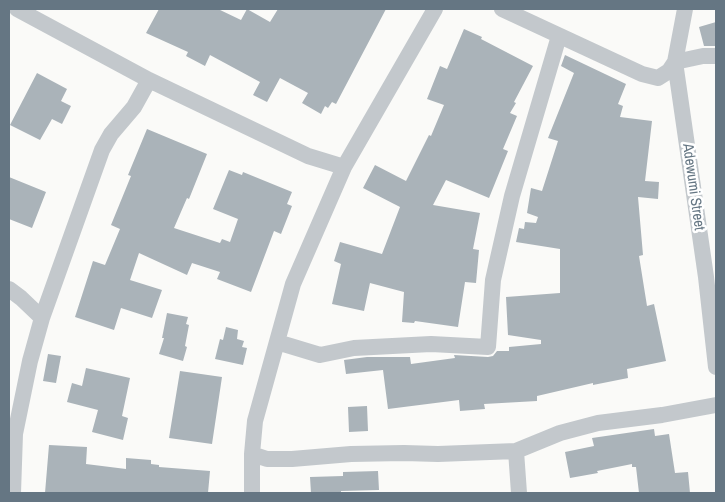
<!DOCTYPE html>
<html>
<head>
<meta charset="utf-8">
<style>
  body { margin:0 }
  #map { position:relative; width:725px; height:502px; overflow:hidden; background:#fafaf8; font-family:"Archivo Narrow",sans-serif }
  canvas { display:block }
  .frame { position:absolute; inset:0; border:10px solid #657683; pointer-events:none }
</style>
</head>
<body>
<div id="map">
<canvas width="725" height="502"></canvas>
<div class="frame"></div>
</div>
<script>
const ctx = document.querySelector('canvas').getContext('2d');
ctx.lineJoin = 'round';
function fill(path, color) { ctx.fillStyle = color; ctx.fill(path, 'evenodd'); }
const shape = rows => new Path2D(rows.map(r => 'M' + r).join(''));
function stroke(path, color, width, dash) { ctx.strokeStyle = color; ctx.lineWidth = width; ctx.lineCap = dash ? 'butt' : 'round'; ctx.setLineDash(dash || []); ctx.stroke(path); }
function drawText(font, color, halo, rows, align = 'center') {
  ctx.font = font + ' "Archivo Narrow",sans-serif'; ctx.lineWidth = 5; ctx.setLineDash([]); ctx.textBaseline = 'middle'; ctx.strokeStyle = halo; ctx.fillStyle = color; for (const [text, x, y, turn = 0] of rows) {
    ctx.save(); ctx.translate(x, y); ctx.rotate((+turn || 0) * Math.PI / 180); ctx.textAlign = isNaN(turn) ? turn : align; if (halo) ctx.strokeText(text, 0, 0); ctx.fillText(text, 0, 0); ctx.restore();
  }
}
const building = shape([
  [159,9,218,9,241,20,247,9,270,22,278,9,386,9,336,104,332,102,328,108,325,106,321,114,302,103,308,93,280,78,267,102,253,95,260,82,210,55,205,66,186,56,188,52,146,33],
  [716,22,716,46,704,46,699,27],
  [464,29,482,37,481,39,533,66,514,102,516,103,510,113,517,116,503,149,508,151,489,198,446,180,433,205,480,213,473,249,479,250,476,283,465,282,458,327,415,321,414,323,402,322,404,292,370,283,364,311,332,304,341,264,334,261,340,242,382,254,400,207,363,188,375,165,406,181,429,135,431,136,444,105,427,99,440,66,447,69],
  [565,55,626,84,618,104,623,106,620,117,652,121,645,181,659,182,658,199,638,197,643,255,639,256,647,306,654,304,666,361,627,369,628,378,593,385,593,383,537,396,537,401,484,404,485,409,460,411,459,400,388,409,383,370,346,374,344,360,367,357,410,357,411,364,455,358,454,355,488,357,493,356,497,351,509,351,509,347,541,344,541,340,508,335,506,297,560,293,560,249,516,242,519,228,524,229,525,222,536,223,538,217,527,213,531,188,542,191,558,141,548,138,574,73,561,66],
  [37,73,67,89,61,101,71,106,62,124,52,119,40,140,10,125],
  [147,129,207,154,189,199,187,198,174,228,220,243,222,239,230,242,238,219,213,209,229,170,242,175,243,172,292,192,287,204,292,206,281,234,274,231,251,292,217,279,220,272,192,263,187,275,139,253,130,280,162,290,152,318,121,308,114,330,75,317,93,261,105,265,120,229,111,225,131,176,128,175],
  [9,177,46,192,32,228,9,219],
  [167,313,188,317,186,324,189,325,185,346,187,347,183,361,159,354,164,338,162,338],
  [226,327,238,330,237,339,244,341,242,347,247,348,243,365,215,359,220,339,223,340],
  [48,354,61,356,56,383,43,381],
  [86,368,130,378,122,416,128,418,123,440,92,432,98,410,67,402,72,383,82,386],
  [180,371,222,377,212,444,169,438],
  [367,406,368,431,349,432,348,407],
  [654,429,655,436,669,434,675,473,688,472,690,493,639,493,636,467,632,467,632,464,597,471,598,473,570,478,565,452,594,446,592,438],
  [49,445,87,447,86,464,126,469,126,458,151,460,151,464,159,465,159,467,210,471,208,493,45,493],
  [378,471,379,490,341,491,341,493,311,493,310,477,343,476,343,472]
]);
const minor = shape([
  [17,9,149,80,308,156,344,167],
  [502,9,642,74,658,78,669,71,675,62,703,56,716,56],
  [685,9,675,62,706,277,716,367],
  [9,289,21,298,42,318],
  [277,342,320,355,354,348,431,344,488,347,493,280,512,196,559,36],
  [516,451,519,493],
  [252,454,267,459,292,459,351,454,404,453,438,454,516,451,560,433,598,423,662,415,716,405],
  [13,493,15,434,30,361,42,318,102,150,111,134,134,107,149,80],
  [252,493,252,454,255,421,293,284,344,167,435,9]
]);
const streetNames = [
  ["Adewumi Street",693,187,82]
];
fill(building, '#aab3b9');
stroke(minor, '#c3c8cc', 16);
drawText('15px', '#657683', '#fff', streetNames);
</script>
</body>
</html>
